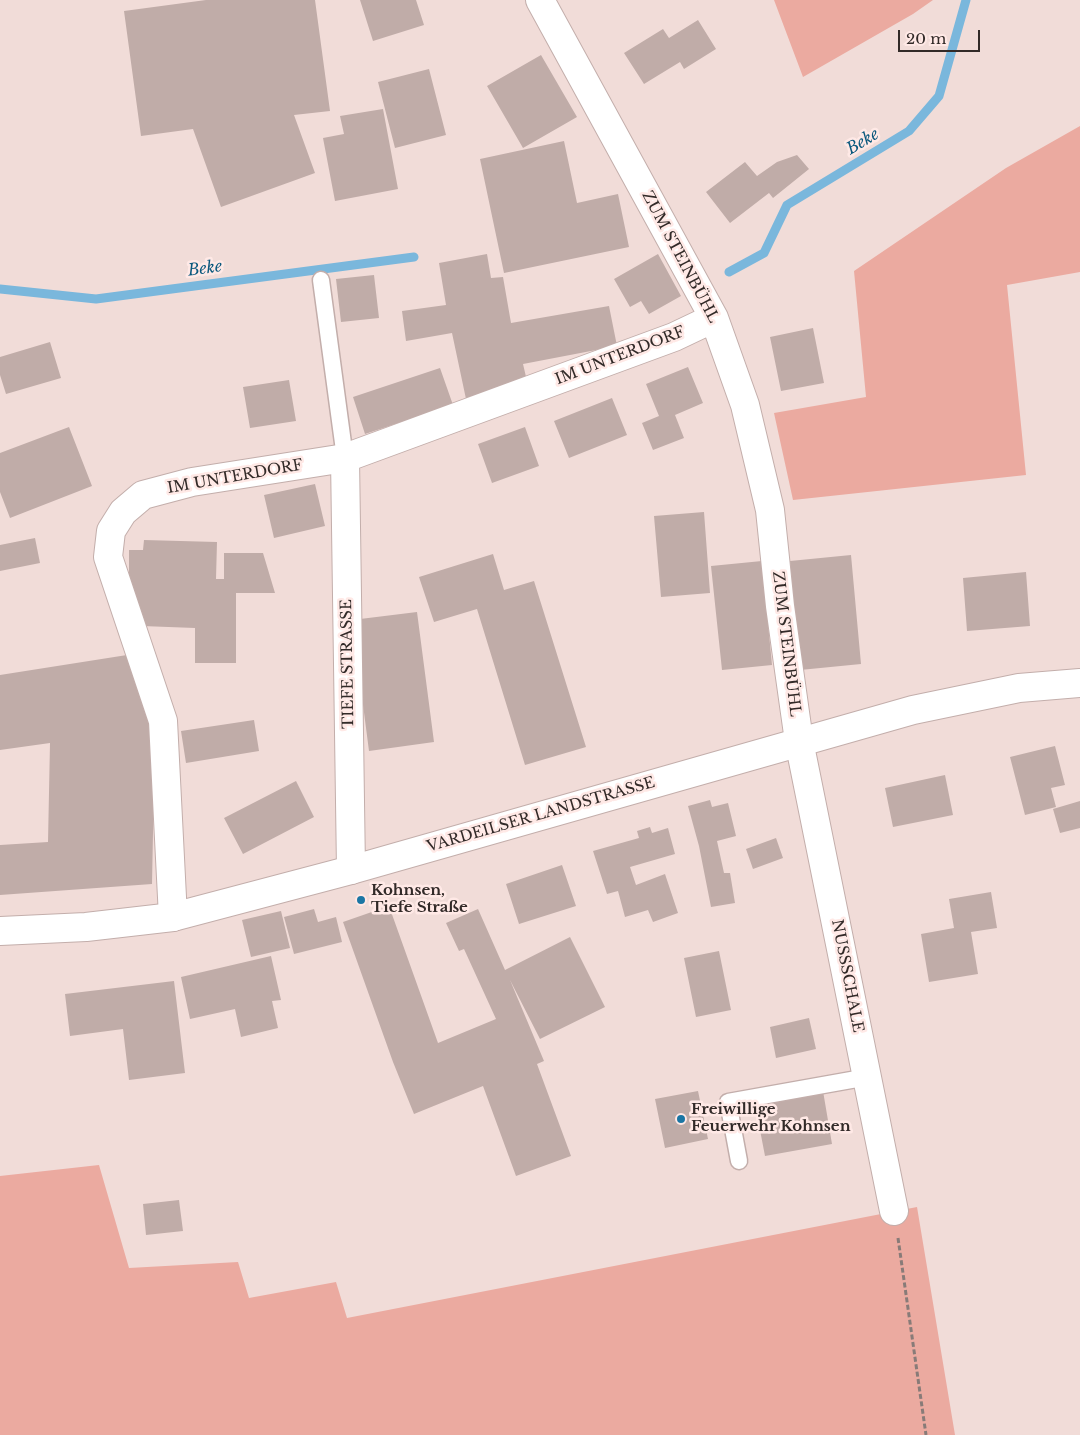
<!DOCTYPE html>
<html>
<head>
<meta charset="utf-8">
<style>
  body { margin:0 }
  #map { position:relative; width:1080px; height:1435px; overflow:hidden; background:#f1dcd8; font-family:"Libre Baskerville",serif }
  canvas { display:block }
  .scale { position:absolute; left:898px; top:30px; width:82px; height:22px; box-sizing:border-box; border:2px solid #322a28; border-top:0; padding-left:6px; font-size:15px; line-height:18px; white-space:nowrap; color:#322a28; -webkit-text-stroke:4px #ffe9e6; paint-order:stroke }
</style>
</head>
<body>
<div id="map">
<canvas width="1080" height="1435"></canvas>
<div class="scale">20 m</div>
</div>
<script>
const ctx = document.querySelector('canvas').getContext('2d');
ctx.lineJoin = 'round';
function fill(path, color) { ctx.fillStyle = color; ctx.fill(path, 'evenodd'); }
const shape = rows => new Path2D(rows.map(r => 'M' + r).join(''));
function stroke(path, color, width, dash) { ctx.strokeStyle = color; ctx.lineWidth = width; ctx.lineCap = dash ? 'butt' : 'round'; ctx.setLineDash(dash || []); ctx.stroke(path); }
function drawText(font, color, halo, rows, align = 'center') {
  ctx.font = font + ' "Libre Baskerville",serif'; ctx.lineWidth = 5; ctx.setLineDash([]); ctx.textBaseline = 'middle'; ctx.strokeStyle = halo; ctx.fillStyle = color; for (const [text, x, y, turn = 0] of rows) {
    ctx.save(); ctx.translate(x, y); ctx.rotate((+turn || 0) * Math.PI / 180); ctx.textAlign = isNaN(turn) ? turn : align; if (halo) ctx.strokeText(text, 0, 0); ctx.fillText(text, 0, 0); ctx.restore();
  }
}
const green = shape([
  [774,0,933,0,913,14,803,77],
  [1080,126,1080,272,1007,285,1026,475,793,500,774,413,866,397,854,271,1006,168],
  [99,1165,129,1268,238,1262,249,1298,336,1282,347,1318,917,1207,955,1435,0,1435,0,1176]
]);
const stream = shape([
  [729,272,764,253,787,205,909,131,939,96,966,0],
  [0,289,96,299,414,257]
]);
const building = shape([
  [206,0,315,0,330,111,294,115,315,173,221,207,193,129,141,136,124,11],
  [360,0,416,0,424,25,373,41],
  [698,20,716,49,684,69,680,62,644,84,624,53,663,29,669,38],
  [541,55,577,117,523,148,487,86],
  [429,69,446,135,395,148,378,82],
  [383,109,398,189,335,201,323,138,344,134,340,116],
  [564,141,577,203,618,194,629,247,504,273,480,159],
  [797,155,809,169,773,198,769,193,730,223,706,192,745,162,757,176,777,162],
  [487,254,491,278,503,277,511,323,609,306,617,346,523,364,527,381,466,399,452,333,406,341,402,311,446,305,439,263],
  [658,254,681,296,649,314,641,301,630,307,614,279],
  [374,275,379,318,341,322,336,279],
  [813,328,824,383,781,391,770,337],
  [50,342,61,378,6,394,0,375,0,357],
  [688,367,703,403,675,415,684,438,653,450,642,423,659,416,646,384],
  [440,368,453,405,365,434,353,397],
  [289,380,296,421,250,428,243,387],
  [612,398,627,435,569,458,554,421],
  [69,427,92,486,10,518,0,492,0,453],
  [525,427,539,466,492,483,478,444],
  [315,484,325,526,274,538,264,495],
  [704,512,710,593,661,597,654,516],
  [35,538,40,563,0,571,0,545],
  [144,540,217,542,216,579,224,579,224,553,263,553,275,593,236,593,236,663,195,663,195,628,142,626,129,587,129,550,143,550],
  [493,554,504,590,534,581,586,747,525,765,477,609,434,622,419,577],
  [851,555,861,664,800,670,790,561],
  [762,561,772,665,722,670,711,566],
  [1026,572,1030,626,967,631,963,578],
  [417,612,434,742,369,751,352,620],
  [127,655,155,730,152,884,0,895,0,845,48,842,50,743,0,750,0,675],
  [254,720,259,751,186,763,181,731],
  [1055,746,1065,785,1051,788,1056,807,1025,815,1010,757],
  [945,775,953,815,893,827,885,788],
  [296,781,314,817,243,854,224,818],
  [710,800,712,807,728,803,736,836,717,841,724,873,730,873,735,903,711,907,699,846,688,806],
  [1080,801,1080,828,1060,833,1053,809],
  [650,827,652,833,668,828,675,854,630,867,636,885,665,874,678,913,653,922,648,910,625,917,618,891,607,894,593,851,639,838,637,831],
  [776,838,783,858,753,869,746,849],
  [562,865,576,906,519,924,506,884],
  [991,892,997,928,971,932,978,974,929,982,921,934,954,928,949,899],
  [389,906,438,1043,496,1019,464,949,459,951,446,923,478,909,505,970,570,937,605,1007,540,1039,510,980,544,1061,537,1064,571,1156,516,1176,483,1086,414,1114,393,1062,343,922],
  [314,909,318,922,336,917,342,942,294,954,284,917],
  [281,911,290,948,251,957,242,920],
  [719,951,731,1010,696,1017,684,958],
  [271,956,281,1000,272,1001,278,1028,241,1037,235,1009,190,1019,181,977],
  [174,981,185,1073,129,1080,123,1029,70,1036,65,994],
  [809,1018,816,1049,776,1058,770,1027],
  [698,1091,708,1139,665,1148,655,1099],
  [823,1091,832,1144,765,1156,755,1104],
  [179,1200,183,1231,146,1235,143,1204]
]);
const path = shape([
  [898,1238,926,1435]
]);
const lane = shape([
  [321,280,345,458],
  [739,1161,728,1102,868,1077]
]);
const street = shape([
  [540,0,714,318,745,405,770,510,780,606,799,741,894,1211],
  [345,458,351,870],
  [173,917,163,721,108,557,111,531,123,512,143,495,192,482,345,458,674,337,714,318]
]);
const secondary = shape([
  [0,931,86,927,173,917,351,870,913,710,1019,688,1080,683]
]);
const markers = [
  [361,900,5,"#1a76a4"],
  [681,1119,5,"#1a76a4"]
];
const streetNames = [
  ["ZUM STEINBÜHL",680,257,62],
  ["IM UNTERDORF",620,356,-21],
  ["IM UNTERDORF",235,477,-10],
  ["ZUM STEINBÜHL",786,644,83],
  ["TIEFE STRASSE",348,664,-91],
  ["VARDEILSER LANDSTRASSE",541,815,-16],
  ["NUSSSCHALE",847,976,79]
];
const poiNames = [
  ["Kohnsen,",371,891],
  ["Tiefe Straße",371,908],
  ["Freiwillige",691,1110],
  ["Feuerwehr Kohnsen",691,1127]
];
const waterNames = [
  ["Beke",863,142,-31],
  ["Beke",205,269,-8]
];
fill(green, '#ebaaa0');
stroke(stream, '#7ab7dc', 9);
fill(building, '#c0aca8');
stroke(lane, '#c3aeab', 19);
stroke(street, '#c3aeab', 30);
stroke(secondary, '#c3aeab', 30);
stroke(path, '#887b78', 3, [5, 2.5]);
stroke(lane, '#fff', 16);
stroke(street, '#fff', 28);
stroke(secondary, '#fff', 28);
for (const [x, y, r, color] of markers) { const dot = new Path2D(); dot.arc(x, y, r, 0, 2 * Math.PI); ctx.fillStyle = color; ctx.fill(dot); stroke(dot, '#ffe9e6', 2); }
drawText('15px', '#322a28', '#ffe9e6', streetNames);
drawText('bold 15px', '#322a28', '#ffe9e6', poiNames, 'left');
drawText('italic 16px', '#0a587d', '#ffe9e6', waterNames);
</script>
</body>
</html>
